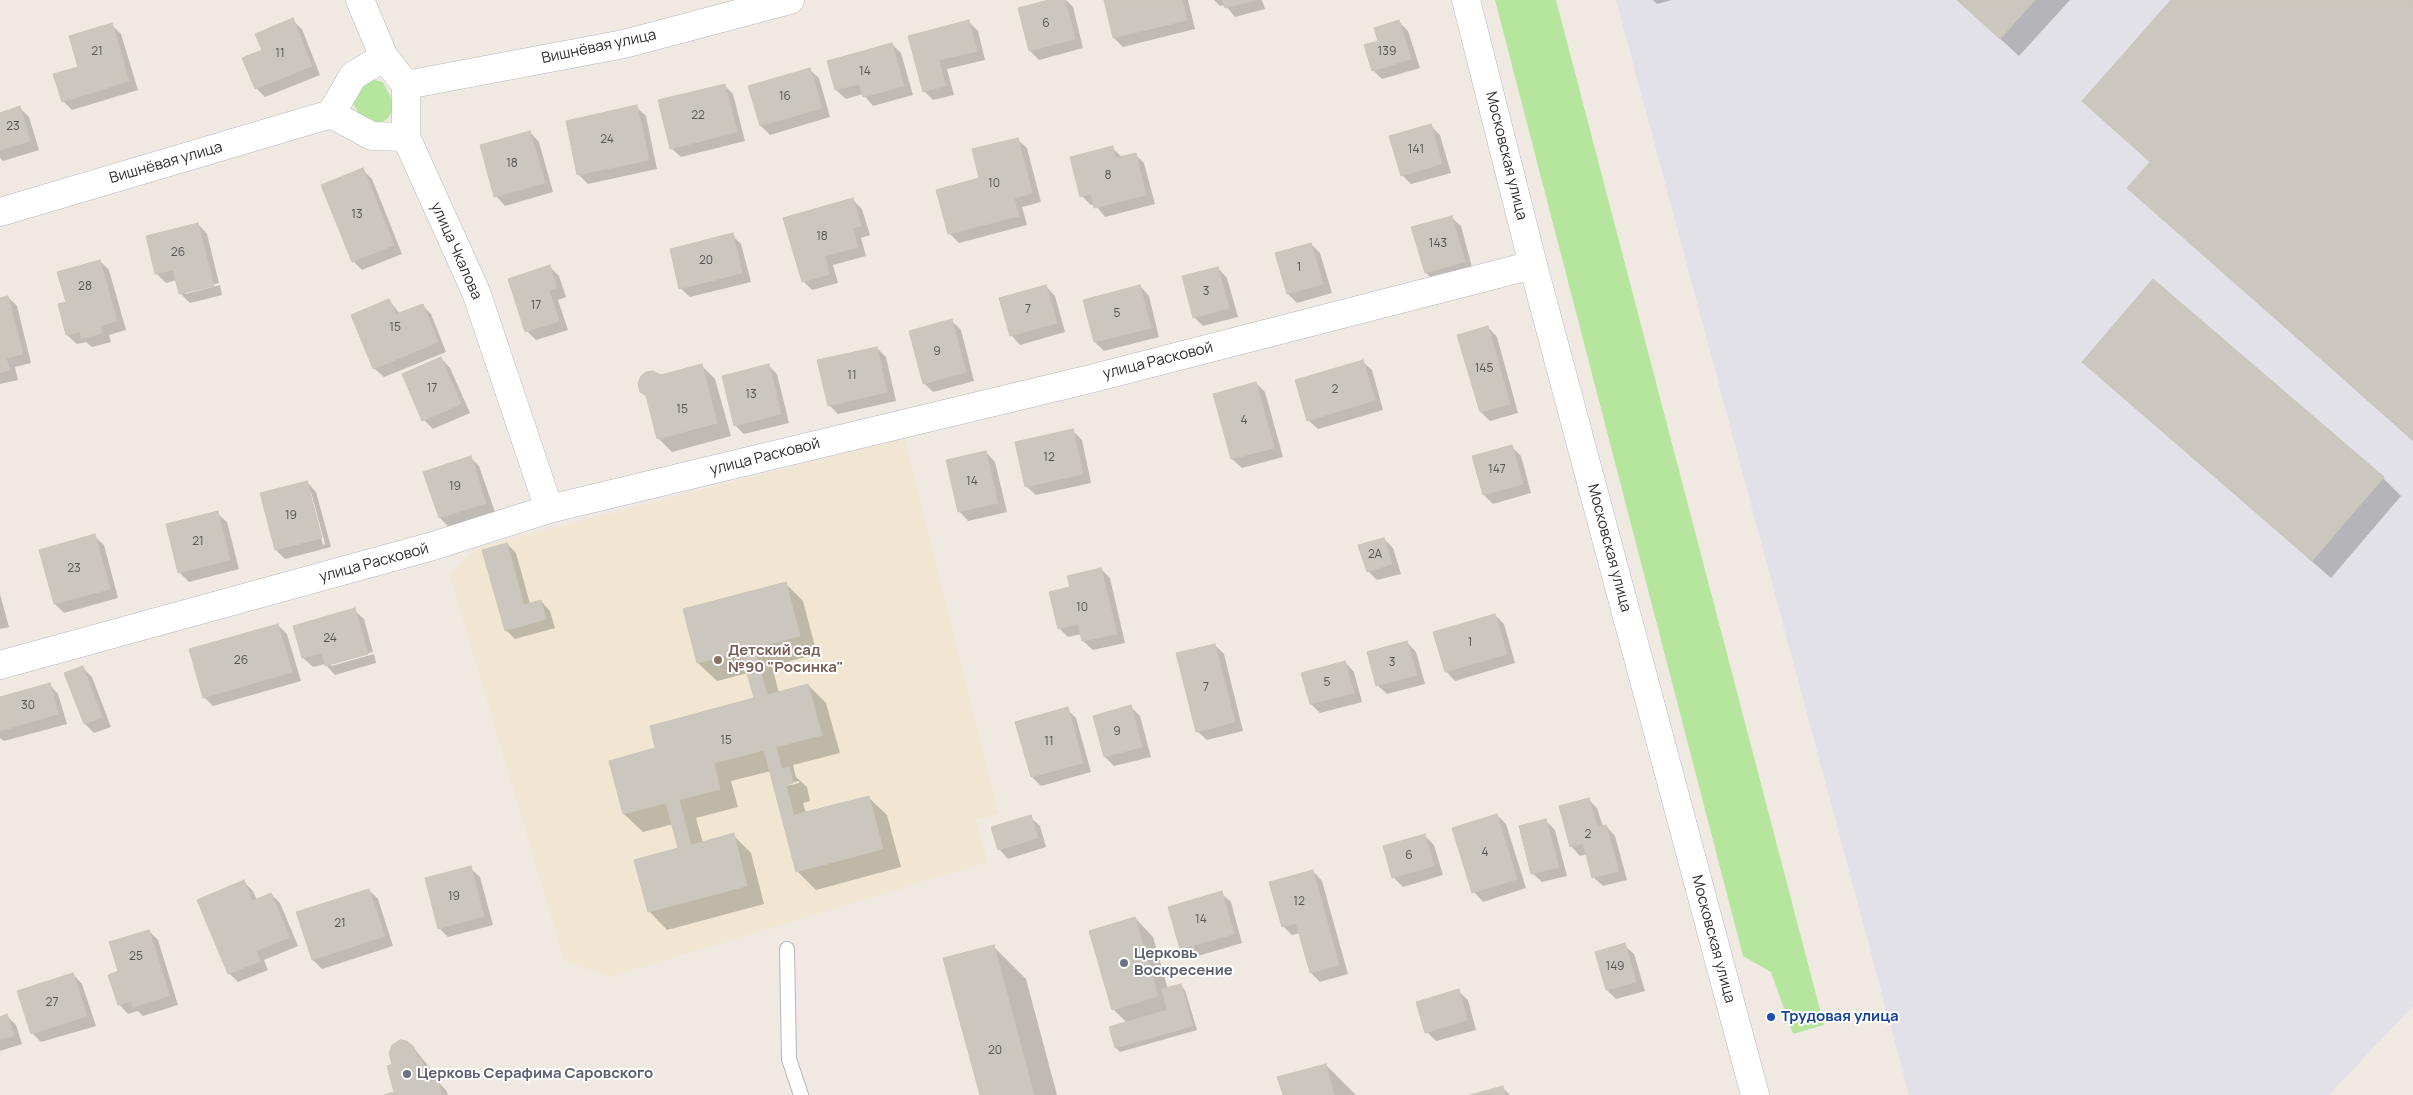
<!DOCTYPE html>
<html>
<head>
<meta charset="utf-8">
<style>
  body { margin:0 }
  canvas { display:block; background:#efe9e1 }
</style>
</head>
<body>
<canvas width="2413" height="1095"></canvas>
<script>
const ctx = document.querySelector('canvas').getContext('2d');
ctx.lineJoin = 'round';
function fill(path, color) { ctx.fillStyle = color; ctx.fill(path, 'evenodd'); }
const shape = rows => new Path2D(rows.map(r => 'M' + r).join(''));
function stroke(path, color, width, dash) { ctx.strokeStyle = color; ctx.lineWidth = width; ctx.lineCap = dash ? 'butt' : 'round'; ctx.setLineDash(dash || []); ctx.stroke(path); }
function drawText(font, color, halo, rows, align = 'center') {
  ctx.font = font + ' Manrope,sans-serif'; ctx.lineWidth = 4; ctx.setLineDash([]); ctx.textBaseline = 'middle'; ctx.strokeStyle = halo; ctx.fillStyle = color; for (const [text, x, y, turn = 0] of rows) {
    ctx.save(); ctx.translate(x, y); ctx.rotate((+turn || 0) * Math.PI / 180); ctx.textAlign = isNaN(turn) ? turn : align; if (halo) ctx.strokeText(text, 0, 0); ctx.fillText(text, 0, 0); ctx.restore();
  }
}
const industrial = shape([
  [1616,0,2413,0,2413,1006,2329,1095,1909,1095]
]);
const education = shape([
  [904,438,999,814,975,820,988,862,610,977,564,960,449,573,479,547]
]);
const green = shape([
  [1495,0,1556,0,1824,1025,1793,1034,1771,972,1743,956],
  [370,79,383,82,391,98,393,111,387,119,377,125,362,120,352,101,357,88]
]);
const shadow = shape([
  [1054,0,1066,0,1073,7,1083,48,1039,60,1030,51],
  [1105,0,1188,0,1195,29,1123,47,1114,38],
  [1214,0,1262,0,1265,9,1235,17,1225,5,1220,6],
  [1653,0,1672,0,1657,4],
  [1958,0,2070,0,2019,56],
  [2173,0,2413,0,2413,441,2129,188,2151,163,2083,101],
  [292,20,302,29,320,75,265,97,256,88,264,51],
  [968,21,978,31,985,60,947,69,954,95,933,100,924,91,910,36],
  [1399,22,1408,31,1420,68,1382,79,1373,70,1380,42],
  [112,25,121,34,138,90,72,110,63,101,79,68],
  [892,44,901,53,913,95,873,106,863,94,846,99,836,90],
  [809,69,819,78,830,117,770,135,761,126,749,87],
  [724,85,733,94,745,141,681,157,671,148],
  [636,107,646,116,657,169,588,184,579,175,567,122],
  [20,108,29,117,39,150,3,161,0,158,0,114],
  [1430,125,1440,135,1451,173,1411,184,1402,175],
  [530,132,539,142,553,192,505,206,496,196],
  [1017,139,1027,148,1041,202,1022,207,1027,225,959,243,950,234,938,190,981,179],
  [1112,148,1122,157,1135,154,1144,163,1155,204,1105,217,1095,204,1091,205,1082,196],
  [362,169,372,179,402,254,362,270,353,261],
  [853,200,862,209,870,235,861,238,866,256,833,265,838,283,812,290,803,281],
  [1451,217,1461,226,1473,271,1435,282,1426,273],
  [198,224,207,234,219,283,185,291,185,294,220,285,222,295,190,303,181,294,177,280,166,283,156,273],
  [732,235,741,244,751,282,690,297,680,288],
  [1311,244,1320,253,1332,293,1297,303,1288,294],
  [100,261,109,270,126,330,109,335,111,342,92,347,86,342,77,344,67,335,60,305,67,303],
  [550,267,559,276,566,297,558,300,568,330,536,340,527,331],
  [1218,268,1227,278,1238,317,1203,326,1194,317],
  [2153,281,2383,478,2401,496,2331,578,2084,362],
  [1046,286,1055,296,1065,332,1020,345,1011,335],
  [1140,286,1149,296,1159,337,1104,351,1095,342],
  [8,297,17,306,31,363,15,367,18,380,0,384,0,299],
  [389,300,400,314,422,305,431,314,446,352,384,377,374,368],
  [952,321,961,330,974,381,933,392,924,383],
  [1488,327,1497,337,1518,413,1490,421,1481,412],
  [877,348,886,357,896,401,838,414,829,405],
  [441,358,450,368,470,413,433,429,424,420],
  [1362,361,1372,370,1383,410,1318,429,1308,420],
  [701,365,715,379,731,436,672,452,658,438,661,376],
  [768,365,777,374,789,423,744,434,735,425],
  [1256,383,1265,392,1283,457,1242,468,1232,459],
  [1073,431,1082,440,1091,483,1036,495,1026,486],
  [1512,447,1521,456,1531,493,1493,504,1484,495],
  [986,452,995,462,1007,512,968,521,959,511],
  [470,457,479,466,495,512,449,527,440,518,425,473],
  [307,482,316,492,331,547,285,559,276,550],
  [309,492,311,492,325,544,323,545],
  [217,513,227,522,239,569,189,582,179,572],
  [94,536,104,545,118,598,64,613,55,604],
  [1384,539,1393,548,1401,574,1377,580,1368,571],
  [507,544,516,553,530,604,541,601,550,611,555,628,515,639,506,630],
  [1101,569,1110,578,1125,643,1093,650,1083,641,1082,634,1068,637,1059,628,1071,588],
  [785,583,803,601,817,654,772,666,779,693,808,685,826,703,840,753,793,765,796,777,807,787,810,801,803,803,806,813,868,797,887,815,901,867,816,890,798,872,771,771,731,781,738,807,696,818,703,843,733,835,751,853,764,904,667,930,649,911,680,849,673,824,643,832,624,814,611,761,657,749,755,699,748,673,717,681,698,663],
  [799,781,799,783,786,786,786,784],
  [0,594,9,627,0,629],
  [354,610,364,619,373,652,331,663,331,666,374,654,376,663,335,675,325,664,313,667,303,658,295,627],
  [1495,615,1504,624,1515,663,1455,681,1446,671],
  [278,625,287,634,301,681,213,706,204,697],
  [1407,642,1416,652,1425,684,1387,694,1377,685],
  [1215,645,1224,654,1243,731,1207,740,1197,731],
  [1345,662,1354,672,1362,702,1320,713,1311,704],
  [83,668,92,677,111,727,94,733,85,724],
  [49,684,58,694,67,724,4,741,0,738,0,698],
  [1131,707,1140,716,1151,757,1114,766,1105,757,1094,716],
  [1067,709,1076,718,1091,772,1041,786,1032,777],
  [1588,799,1597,808,1603,827,1606,826,1615,836,1627,880,1603,886,1593,877,1587,854,1580,856,1571,846],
  [1497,815,1506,824,1526,888,1483,902,1474,892],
  [1030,817,1040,826,1046,847,1008,859,999,849],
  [1545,820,1555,830,1567,876,1542,882,1532,873],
  [1425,836,1434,845,1443,875,1403,887,1393,877],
  [470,868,480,877,493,925,448,937,439,928],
  [1313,871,1322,881,1348,974,1320,982,1311,973,1300,933,1292,935,1283,926],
  [244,882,253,891,257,900,271,894,280,903,298,946,264,960,268,970,238,982,229,973],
  [369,890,378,899,393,946,322,969,313,960],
  [1221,893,1231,902,1242,943,1191,958,1181,949,1169,908],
  [1135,918,1153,937,1168,989,1180,985,1185,990,1197,1030,1120,1052,1116,1048,1127,1023,1113,1009],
  [149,931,158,940,178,1005,143,1016,138,1011,128,1014,119,1004,120,972],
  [1624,945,1634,954,1645,991,1616,999,1607,990],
  [993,946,1026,979,1057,1095,981,1095],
  [73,974,82,984,96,1026,41,1042,32,1033],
  [1458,991,1468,1000,1476,1030,1436,1041,1427,1032],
  [7,1016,16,1025,22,1044,0,1051,0,1018],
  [413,1047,430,1068,434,1082,437,1081,446,1090,448,1095,388,1095,395,1093,393,1065],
  [1326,1065,1356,1095,1284,1095],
  [1502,1087,1510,1095,1475,1095]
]);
const building = shape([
  [1049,0,1065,0,1075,39,1029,51,1018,8,1049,0],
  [1104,0,1182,0,1187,20,1113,38,1104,0],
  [1222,0,1256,0,1225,8,1222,0],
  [1957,0,2035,0,2000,39,1957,0],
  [2171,0,2413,0,2413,440,2127,188,2150,162,2082,101,2171,0],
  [293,18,312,66,255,89,242,58,262,50,255,34,293,18],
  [969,20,977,51,939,60,945,86,923,92,908,36,969,20],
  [1399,20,1411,59,1372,71,1364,45,1378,41,1374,28,1399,20],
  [112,23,129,81,62,102,53,74,78,67,69,36,112,23],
  [892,43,904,86,863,97,859,84,835,90,827,61,892,43],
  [810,68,822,108,760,126,748,86,810,68],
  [725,84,737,132,670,149,658,100,725,84],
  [637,105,649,160,577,175,566,121,637,105],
  [20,106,30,141,0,150,0,113,20,106],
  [1431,124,1442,164,1401,176,1389,136,1431,124],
  [530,131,545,183,494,197,480,145,530,131],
  [1018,138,1032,193,1014,198,1019,216,948,234,936,190,979,178,972,149,1018,138],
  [1113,146,1115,158,1136,153,1146,195,1094,208,1091,194,1080,197,1070,157,1113,146],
  [363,168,394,245,352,262,321,185,363,168],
  [853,198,861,226,853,228,858,247,825,256,829,274,802,282,783,218,853,198],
  [1452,216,1465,262,1425,273,1411,227,1452,216],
  [198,223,214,286,179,294,173,270,155,274,146,236,198,223],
  [733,233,742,273,679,289,670,249,733,233],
  [1311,243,1323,284,1287,294,1275,253,1311,243],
  [100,260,117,321,100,326,102,333,81,339,80,332,66,335,58,304,66,302,57,272,100,260],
  [550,265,557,288,549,290,559,321,525,332,508,279,550,265],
  [1218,267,1229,308,1193,318,1182,276,1218,267],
  [2153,279,2384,477,2312,561,2082,362,2153,279],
  [1046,285,1057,323,1010,336,999,298,1046,285],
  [1140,285,1151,328,1094,342,1083,300,1140,285],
  [8,296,23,354,6,358,10,370,0,373,0,298,8,296],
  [389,299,396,314,423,304,438,342,373,369,351,315,389,299],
  [952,319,966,372,923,384,909,331,952,319],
  [1488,326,1510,404,1480,412,1457,335,1488,326],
  [877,347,887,392,828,406,817,360,877,347],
  [441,357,461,404,422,421,402,374,441,357],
  [1363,360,1375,400,1307,421,1295,380,1363,360],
  [702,364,717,423,657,439,646,396,640,392,638,383,641,376,646,372,653,371,661,375,702,364],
  [769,364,781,414,734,426,722,376,769,364],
  [1256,382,1274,448,1231,459,1213,394,1256,382],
  [1073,429,1083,474,1025,487,1015,442,1073,429],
  [1512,445,1523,484,1483,495,1472,456,1512,445],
  [986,451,998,503,958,512,946,460,986,451],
  [471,456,486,503,439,518,423,472,471,456],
  [307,481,322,538,275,550,260,493,307,481],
  [218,511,230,560,178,573,166,524,218,511],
  [95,534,110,589,54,604,39,550,95,534],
  [1384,538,1392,564,1367,572,1358,545,1384,538],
  [507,543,524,605,541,600,546,619,505,631,482,550,507,543],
  [1101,568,1117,634,1082,641,1078,624,1058,629,1049,592,1070,587,1067,576,1101,568],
  [786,582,800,636,754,648,767,695,808,684,822,735,776,747,782,769,789,767,793,783,786,785,794,815,869,796,883,849,796,872,764,750,714,763,720,789,679,800,691,845,734,833,747,886,648,912,634,860,678,848,666,803,623,814,609,761,655,748,650,726,754,698,741,652,697,663,683,609,786,582],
  [355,608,368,654,325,666,322,653,302,658,293,626,355,608],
  [1495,614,1507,654,1445,672,1433,632,1495,614],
  [278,624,292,672,203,698,189,649,278,624],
  [1407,641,1417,675,1376,686,1367,652,1407,641],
  [1215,644,1235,722,1196,732,1176,653,1215,644],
  [1345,661,1354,693,1310,704,1301,673,1345,661],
  [83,666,102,717,84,724,64,673,83,666],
  [50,683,58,714,0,731,0,697,50,683],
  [1131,705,1142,747,1104,757,1093,716,1131,705],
  [1068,707,1083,763,1031,777,1015,722,1068,707],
  [1589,798,1597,827,1606,825,1619,871,1592,878,1583,843,1570,847,1559,806,1589,798],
  [1497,814,1517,879,1472,893,1452,828,1497,814],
  [1031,815,1038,838,998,850,991,827,1031,815],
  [1546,819,1559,867,1531,874,1519,826,1546,819],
  [1425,834,1434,866,1392,878,1383,846,1425,834],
  [471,866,484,916,438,929,425,878,471,866],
  [1313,870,1339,965,1310,973,1296,923,1282,927,1269,882,1313,870],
  [244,880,252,901,271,893,290,937,256,951,260,961,228,974,197,900,244,880],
  [369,889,385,936,312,960,296,912,369,889],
  [1222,891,1234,934,1180,949,1168,907,1222,891],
  [1135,917,1158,996,1112,1010,1089,931,1135,917],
  [149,930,170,996,133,1007,131,1001,118,1005,108,975,118,971,109,942,149,930],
  [1625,943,1636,982,1606,990,1595,952,1625,943],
  [994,945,1034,1095,980,1095,956,1007,943,958,994,945],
  [73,973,87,1016,31,1034,17,991,73,973],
  [1181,984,1193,1026,1115,1048,1109,1027,1167,1010,1162,989,1181,984],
  [1459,989,1467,1020,1425,1033,1416,1002,1459,989],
  [7,1014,14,1035,0,1039,0,1017,7,1014],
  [400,1040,407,1041,414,1047,417,1058,421,1057,428,1082,438,1079,442,1095,384,1095,394,1092,387,1066,392,1064,389,1054,392,1045,400,1040],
  [1326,1064,1334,1095,1283,1095,1277,1077,1326,1064],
  [1503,1086,1505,1095,1470,1095,1503,1086]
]);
const service = shape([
  [787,949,789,1059,801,1095]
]);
const minor = shape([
  [360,0,384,57,406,85,406,137,476,292,549,509],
  [406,85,624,44,790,0],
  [331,114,353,76,384,57],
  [0,212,331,114,372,136,406,137],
  [0,665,433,546,549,509,1090,379,1533,265]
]);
const secondary = shape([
  [1466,0,1533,265,1755,1095]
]);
const markers = [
  [718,660,5,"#8d6e63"],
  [1124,963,5,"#6b7280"],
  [1771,1017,5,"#1a4fb4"],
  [407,1074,5,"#6b7280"]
];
const numberNames = [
  ["6",1046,24],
  ["21",97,52],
  ["139",1387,52],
  ["11",280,54],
  ["14",865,72],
  ["16",785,97],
  ["22",698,116],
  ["23",13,127],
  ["24",607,140],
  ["141",1416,150],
  ["18",512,164],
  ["8",1108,176],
  ["10",994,184],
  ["13",357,215],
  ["18",822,237],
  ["143",1438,244],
  ["26",178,253],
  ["20",706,261],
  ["1",1299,268],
  ["28",85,287],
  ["3",1206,292],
  ["17",536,306],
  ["7",1028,310],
  ["5",1117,314],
  ["15",395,328],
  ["9",937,352],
  ["145",1484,369],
  ["11",852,376],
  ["17",432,389],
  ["2",1335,390],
  ["13",751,395],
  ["15",682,410],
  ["4",1244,421],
  ["12",1049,458],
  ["147",1497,470],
  ["14",972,482],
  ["19",455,487],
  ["19",291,516],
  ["21",198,542],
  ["2А",1375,555],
  ["23",74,569],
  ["10",1082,608],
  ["24",330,639],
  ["1",1470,643],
  ["26",241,661],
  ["3",1392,663],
  ["5",1327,683],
  ["7",1206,688],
  ["30",28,706],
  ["9",1117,732],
  ["15",726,741],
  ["11",1049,742],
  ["2",1588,835],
  ["4",1485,853],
  ["6",1409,856],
  ["19",454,897],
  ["12",1299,902],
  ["14",1201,920],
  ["21",340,924],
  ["25",136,957],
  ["149",1615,967],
  ["27",52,1003],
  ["20",995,1051]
];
const streetNames = [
  ["Вишнёвая улица",599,47,-12],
  ["Московская улица",1506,156,76],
  ["Вишнёвая улица",166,163,-16],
  ["улица Чкалова",456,251,66],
  ["улица Расковой",1158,361,-14],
  ["улица Расковой",765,457,-14],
  ["Московская улица",1609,548,75],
  ["улица Расковой",374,563,-15],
  ["Московская улица",1713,939,75]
];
const educationNames = [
  ["Детский сад",728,651],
  ["№90 \"Росинка\"",728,668]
];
const worshipNames = [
  ["Церковь",1134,954],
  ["Воскресение",1134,971],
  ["Церковь Серафима Саровского",417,1074]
];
const transitNames = [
  ["Трудовая улица",1781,1017]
];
fill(industrial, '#e3e1e8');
fill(education, '#f0e6d1');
fill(green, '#b6e59e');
fill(shadow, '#0003');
fill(building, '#cbc7bf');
stroke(building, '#cbc5ba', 1);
stroke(service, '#b4b7c1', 16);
stroke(minor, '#b4b7c1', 29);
stroke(secondary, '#b4b7c1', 29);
stroke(service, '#fff', 14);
stroke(minor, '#fff', 28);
stroke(secondary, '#fff', 28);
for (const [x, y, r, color] of markers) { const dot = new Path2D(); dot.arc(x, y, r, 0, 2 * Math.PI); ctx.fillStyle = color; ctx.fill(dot); stroke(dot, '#fff', 2); }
drawText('12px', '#555452', null, numberNames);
drawText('15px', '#2e2e2e', '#fff', streetNames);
drawText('bold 15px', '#785e54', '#fff', educationNames, 'left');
drawText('bold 15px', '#5b616d', '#fff', worshipNames, 'left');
drawText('bold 15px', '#164399', '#fff', transitNames, 'left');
</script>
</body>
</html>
